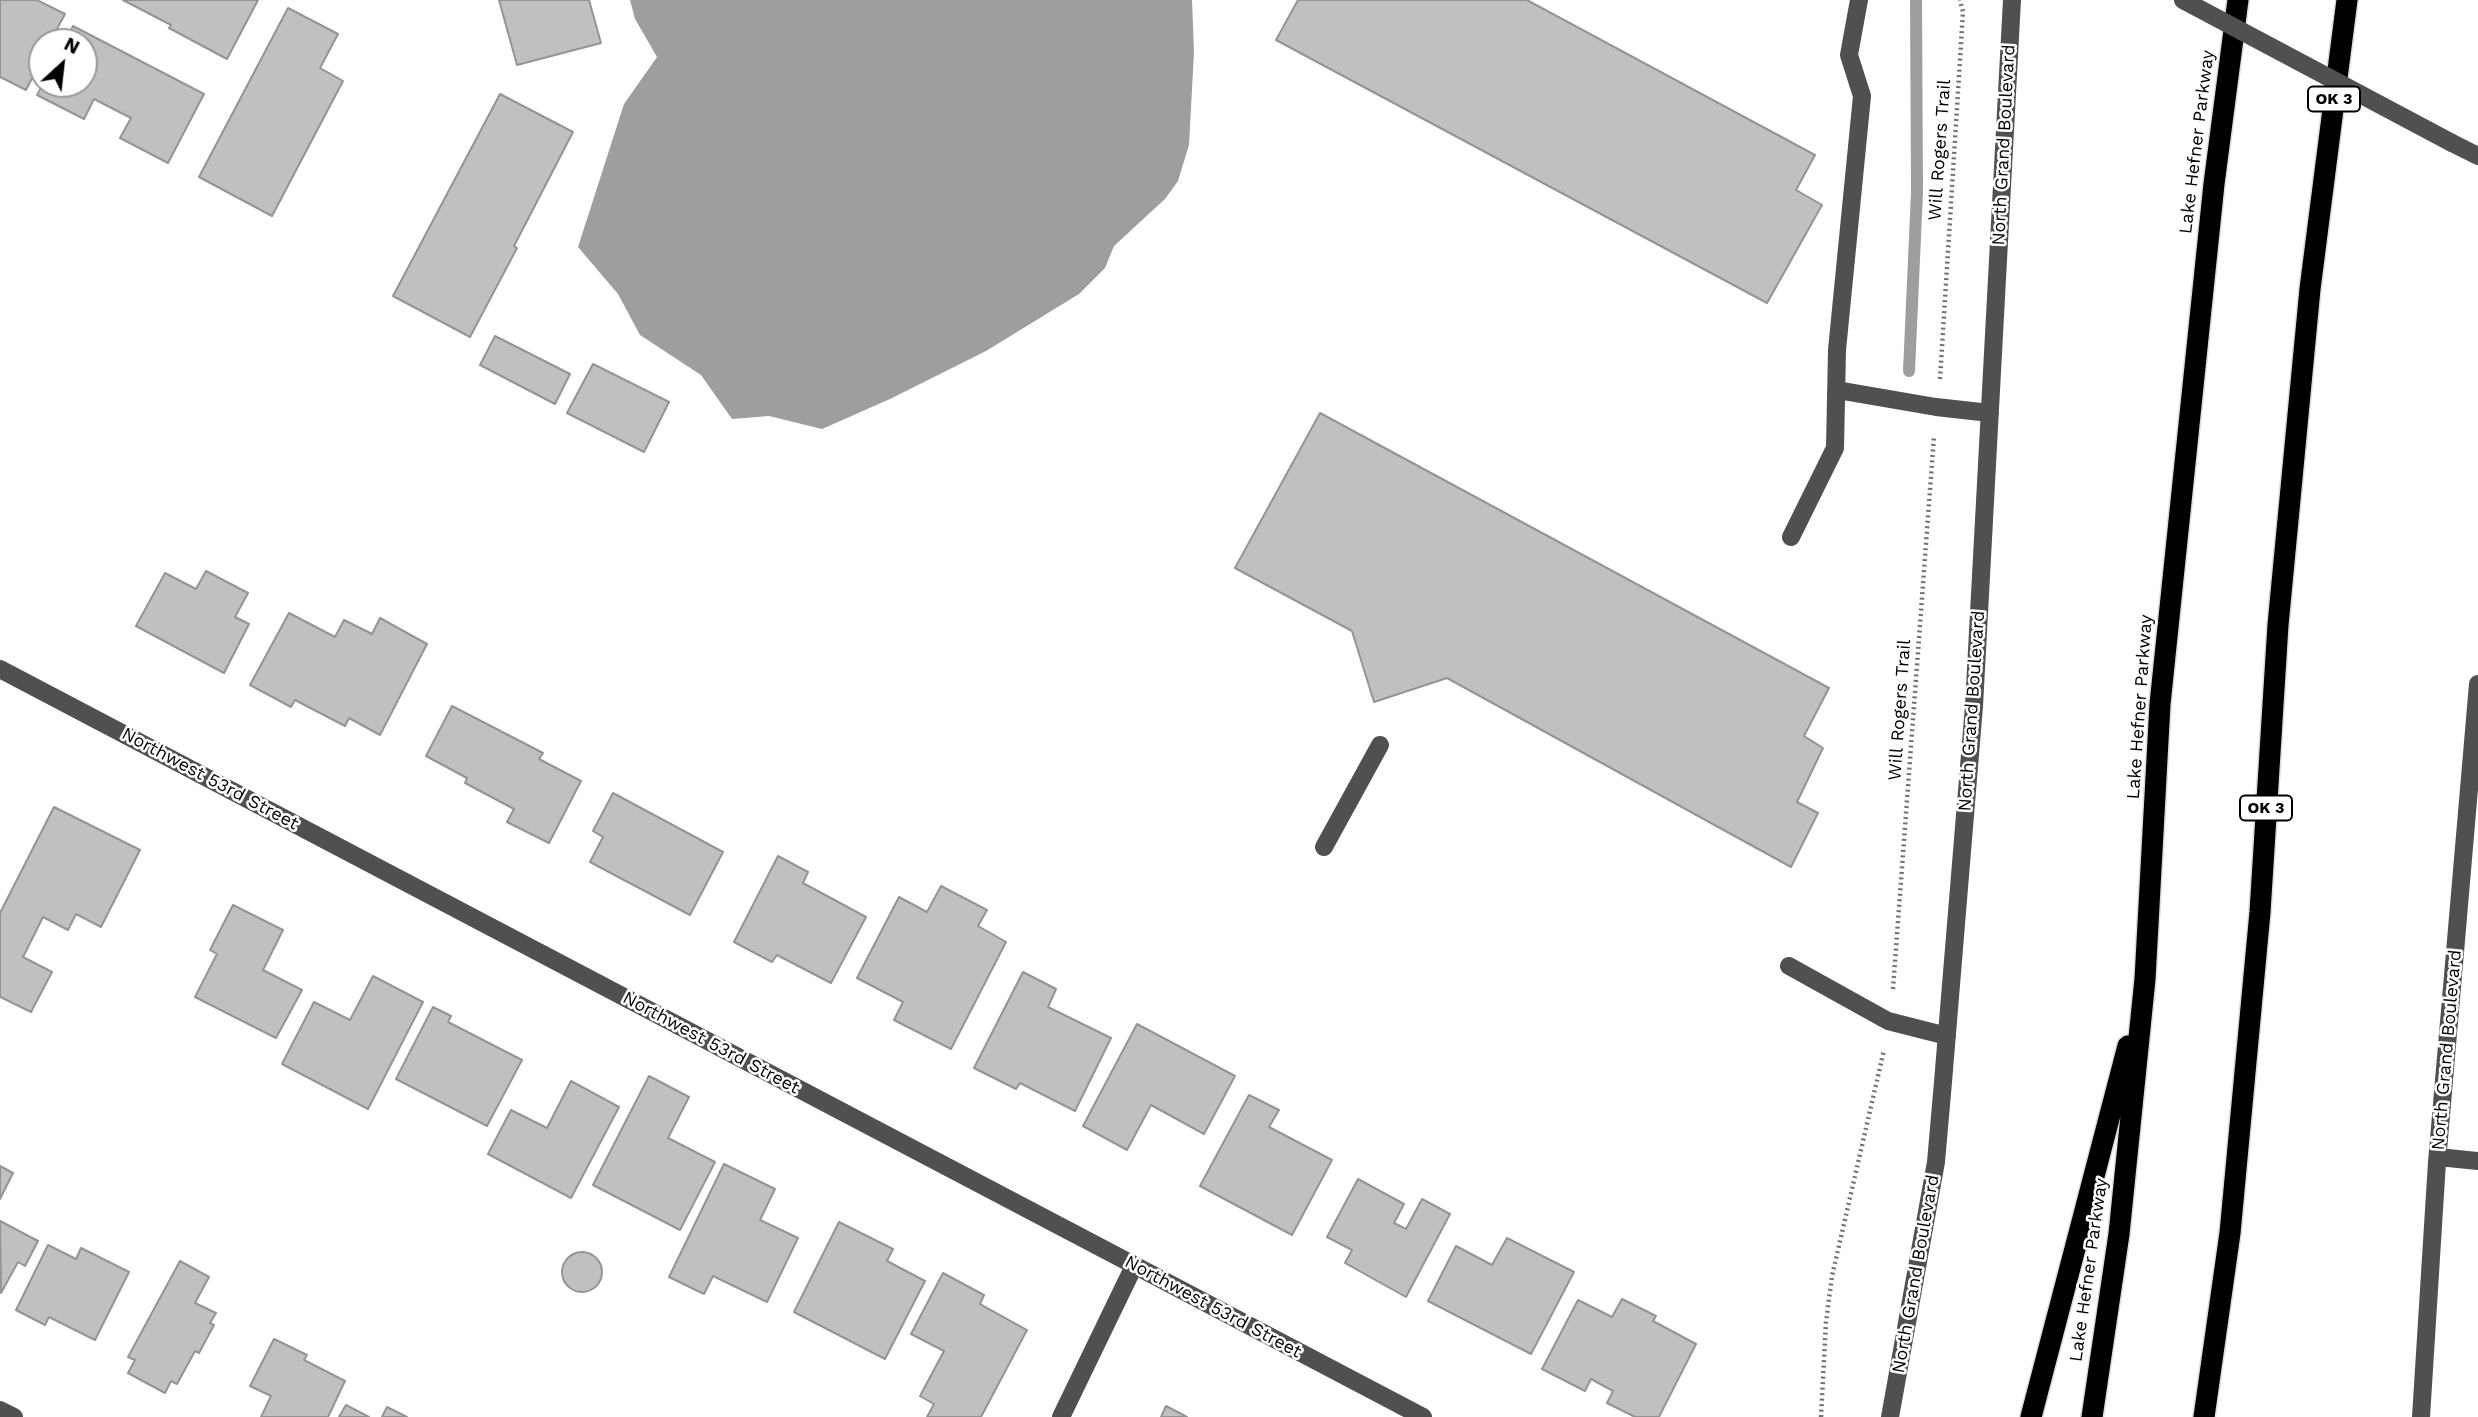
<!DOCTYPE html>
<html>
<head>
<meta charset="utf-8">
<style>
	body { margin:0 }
	#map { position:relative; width:2478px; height:1417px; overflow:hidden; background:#fff; font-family:"Work Sans",sans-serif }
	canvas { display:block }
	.north { position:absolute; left:28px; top:28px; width:70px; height:70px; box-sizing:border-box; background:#fff; border:2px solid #999; border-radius:50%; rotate:27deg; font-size:19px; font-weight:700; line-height:28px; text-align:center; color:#000 }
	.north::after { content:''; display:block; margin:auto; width:24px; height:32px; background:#000; clip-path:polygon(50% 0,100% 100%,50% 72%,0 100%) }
</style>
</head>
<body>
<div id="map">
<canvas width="2478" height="1417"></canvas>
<div class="north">N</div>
</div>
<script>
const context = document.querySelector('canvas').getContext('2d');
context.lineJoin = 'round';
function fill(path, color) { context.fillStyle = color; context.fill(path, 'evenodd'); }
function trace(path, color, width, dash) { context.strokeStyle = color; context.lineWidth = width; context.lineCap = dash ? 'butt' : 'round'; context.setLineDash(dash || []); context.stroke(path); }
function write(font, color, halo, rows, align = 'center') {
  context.font = font + ' "Work Sans",sans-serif'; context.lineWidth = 5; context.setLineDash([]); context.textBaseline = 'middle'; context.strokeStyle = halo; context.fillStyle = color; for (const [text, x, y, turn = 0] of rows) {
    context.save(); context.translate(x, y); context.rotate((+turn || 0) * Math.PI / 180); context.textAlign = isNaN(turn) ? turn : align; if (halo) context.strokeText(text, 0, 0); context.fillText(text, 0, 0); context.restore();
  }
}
const water = new Path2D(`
	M630 0H1192L1194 52 1189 145 1178 181 1165 199 1114 246 1105 268 1079 294 986 351 890 399 822 429 769 416 732 419 701 375 640 335 618 294 578 247 624 104 657 57 635 19Z`);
const stream = new Path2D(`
	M1909 371 1917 192 1916 0`);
const building = new Path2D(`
	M0 0H37L65 14 50 42H42V59L26 90 0 77Z
	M123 0H258L227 59 169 28 171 25Z
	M499 0H589L601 43 517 65Z
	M1298 0H1527L1815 155 1796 190 1822 205 1767 303 1276 40Z
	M288 8 338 34 320 68 343 81 272 216 199 177Z
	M73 26 204 94 168 163 120 138 131 118 94 99 84 119 37 95 43 84H84V42H65Z
	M500 94 573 132 514 246 517 248 470 337 393 296Z
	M495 336 570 374 555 404 480 365Z
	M593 364 669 402 644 452 567 413Z
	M1320 413 1829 688 1804 736 1823 748 1797 802 1818 813 1791 867 1447 678 1374 702 1352 631 1235 568Z
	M206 571 248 593 235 617 249 624 224 673 136 626 165 573 196 589Z
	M289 613 335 637 344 620 372 634 380 618 427 644 380 735 349 718 345 726 295 700 291 707 250 685Z
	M452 706 543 753 539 759 581 781 549 843 507 822 514 809 465 783 467 778 426 756Z
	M613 793 723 852 690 915 590 862 603 837 593 831Z
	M54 807 140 850 101 927 76 914 68 930 43 917 23 957 52 972 31 1012 0 997V913Z
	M778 856 808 872 803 883 866 917 831 983 777 955 772 962 734 942Z
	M941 886 987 910 978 926 1006 942 951 1049 894 1020 903 1002 857 978 899 897 927 912Z
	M233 905 283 930 263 970 302 990 276 1038 195 997 217 954 210 950Z
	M1023 972 1056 989 1048 1007 1111 1038 1075 1111 1020 1083 1016 1089 974 1068Z
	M373 976 423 1002 368 1109 282 1064 314 1002 350 1020Z
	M433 1007 451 1016 448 1022 522 1060 487 1126 396 1079Z
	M1137 1024 1235 1076 1204 1134 1151 1105 1127 1150 1083 1126Z
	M649 1076 689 1097 668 1138 715 1162 680 1230 593 1185Z
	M571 1081 619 1107 571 1198 488 1154 511 1110 547 1128Z
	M1249 1095 1279 1110 1269 1127 1332 1160 1292 1235 1200 1186Z
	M724 1164 775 1189 760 1220 798 1238 767 1302 713 1276 704 1294 669 1277Z
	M0 1166 13 1173 0 1199Z
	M1358 1179 1404 1204 1394 1223 1406 1229 1422 1199 1450 1214 1406 1297 1345 1263 1352 1250 1327 1237Z
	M0 1221 38 1241 25 1266 18 1262 1 1293Z
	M839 1222 893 1249 887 1261 925 1281 885 1359 794 1312Z
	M1507 1238 1574 1272 1531 1354 1428 1301 1456 1246 1492 1265Z
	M48 1245 76 1259 81 1248 129 1272 95 1340 49 1317 45 1325 16 1310Z
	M562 1272a20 20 0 1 1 40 0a20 20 0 1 1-40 0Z
	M180 1261 209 1277 195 1303 216 1313 210 1323 214 1325 199 1353 195 1351 177 1384 171 1381 165 1393 128 1373 135 1360 128 1357Z
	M943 1273 984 1295 980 1304 1027 1330 981 1417H927L934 1404 920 1396 944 1351 911 1334Z
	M1622 1299 1656 1316 1653 1321 1696 1344 1659 1417H1635L1607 1403 1613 1391 1591 1379 1585 1391 1542 1369 1578 1300 1612 1317Z
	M274 1339 307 1355 304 1360 345 1381 328 1417H261L271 1396 250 1386Z
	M346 1405 369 1417H339Z
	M1166 1406 1187 1417H1161Z
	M387 1407 407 1417H382Z`);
const path = new Path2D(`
	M1940 379 1963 12 1960 0
	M1893 989 1934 436
	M1821 1417 1826 1322 1832 1276 1884 1050`);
const minor = new Path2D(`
	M2452 143 2478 156
	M1837 390 1936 407 1990 413
	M1791 537 1835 448 1837 350 1862 96 1849 55 1859 0
	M0 669 1423 1417
	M1324 847 1380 745
	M1789 966 1888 1021 1947 1036
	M2438 1157 2478 1161
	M0 1410 14 1417
	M1061 1417 1134 1266
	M1890 1417 1936 1162 1943 1082 1974 706 2012 0
	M2421 1417 2437 1162 2478 684`);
const highway = new Path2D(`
	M2031 1417 2128 1046
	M2092 1417 2119 1234 2145 979 2160 704 2214 184 2238 0
	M2204 1417 2230 1233 2260 912 2278 625 2310 289 2347 0`);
const minorBridge = new Path2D(`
	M2183 0 2452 143`);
const shields = [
	[2334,99,52],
	[2266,808,52]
];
const shieldNames = [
	["OK 3",2334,99],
	["OK 3",2266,808]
];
const streetNames = [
	["Lake Hefner Parkway",2197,142,-83],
	["North Grand Boulevard",2004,145,-87],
	["Will Rogers Trail",1940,150,-86],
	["Lake Hefner Parkway",2140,707,-86],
	["Will Rogers Trail",1900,710,-86],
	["North Grand Boulevard",1972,711,-86],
	["Northwest 53rd Street",210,779,28],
	["Northwest 53rd Street",711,1043,28],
	["North Grand Boulevard",2447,1050,-85],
	["Lake Hefner Parkway",2089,1270,-82],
	["North Grand Boulevard",1916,1274,-80],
	["Northwest 53rd Street",1213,1307,28]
];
fill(water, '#9e9e9e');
trace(stream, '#9e9e9e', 12);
fill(building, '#c0c0c0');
trace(building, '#949494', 2);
trace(highway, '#dbdbdb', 24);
trace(path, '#727272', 4.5, [2, 3.5]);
trace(minor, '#505050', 18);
trace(highway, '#000', 21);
trace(minorBridge, '#505050', 18);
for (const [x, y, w] of shields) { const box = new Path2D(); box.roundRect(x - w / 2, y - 12.5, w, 25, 5); context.fillStyle = '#fff'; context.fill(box); trace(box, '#000', 2); }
write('bold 16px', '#000', null, shieldNames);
write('18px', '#000', '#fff', streetNames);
</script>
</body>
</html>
